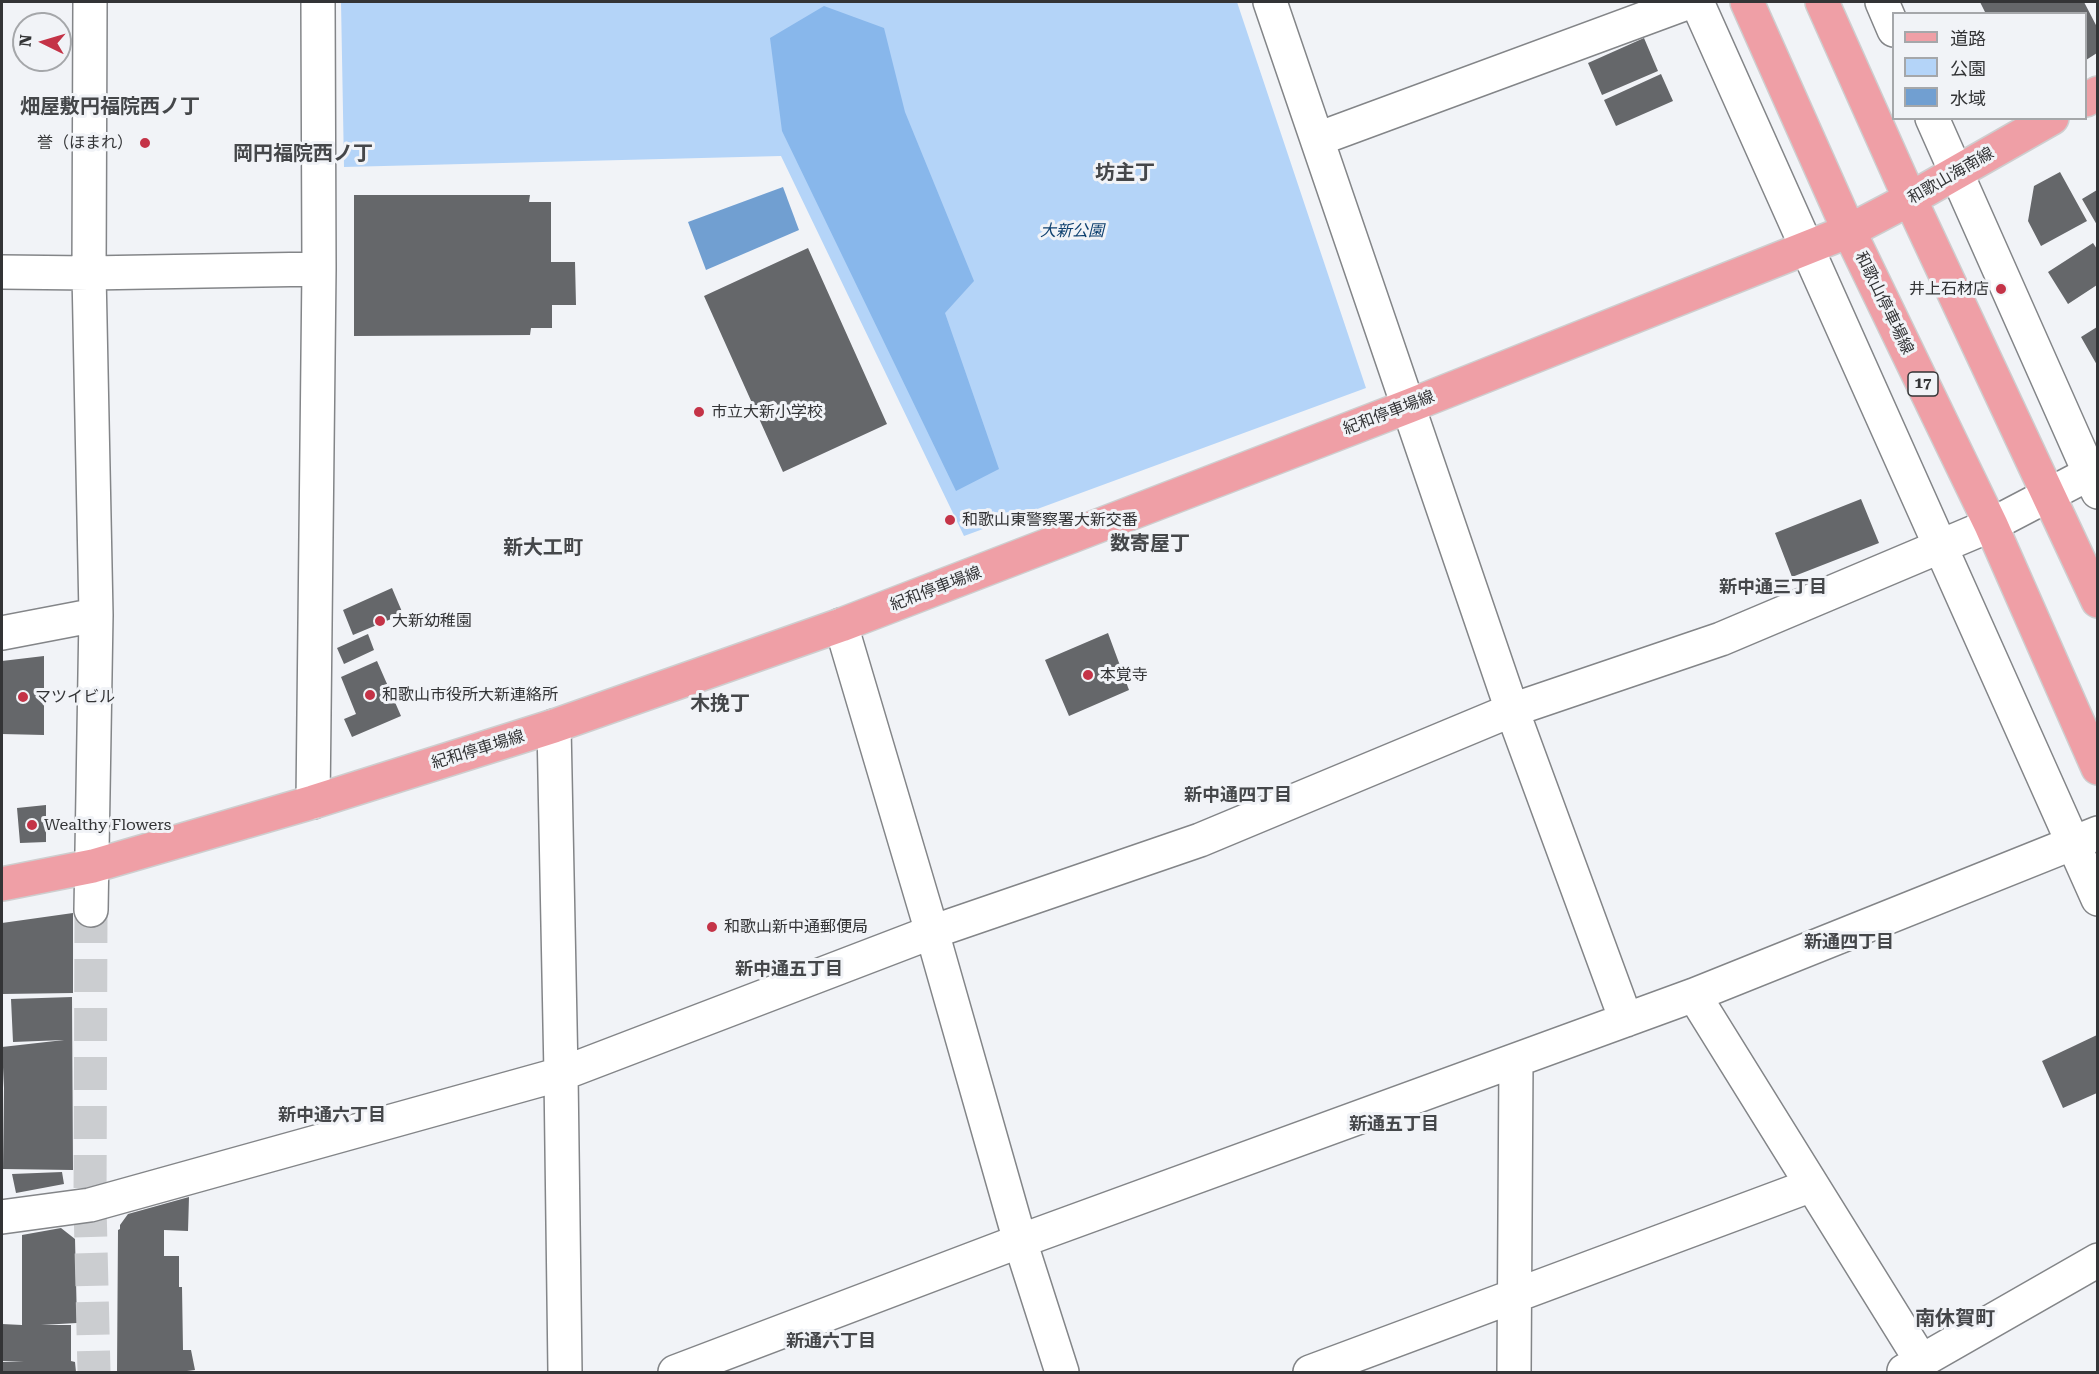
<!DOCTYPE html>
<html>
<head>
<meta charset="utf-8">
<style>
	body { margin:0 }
	#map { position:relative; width:2099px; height:1374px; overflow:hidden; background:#f1f3f7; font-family:"Roboto Serif","Noto Sans JP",serif }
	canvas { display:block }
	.frame { position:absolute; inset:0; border:3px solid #333436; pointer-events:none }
	.legend { position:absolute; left:1892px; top:12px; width:195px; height:108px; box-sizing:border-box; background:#f1f3f7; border:2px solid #a5a7aa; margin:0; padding:8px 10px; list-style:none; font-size:18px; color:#333436 }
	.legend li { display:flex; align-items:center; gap:12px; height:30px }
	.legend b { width:30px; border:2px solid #a5a7aa }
	.north { position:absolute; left:12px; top:12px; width:60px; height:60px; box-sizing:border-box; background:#f1f3f7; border:2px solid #a5a7aa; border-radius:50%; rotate:275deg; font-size:16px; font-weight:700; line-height:24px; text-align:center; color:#333436 }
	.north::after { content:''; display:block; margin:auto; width:21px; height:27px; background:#c43347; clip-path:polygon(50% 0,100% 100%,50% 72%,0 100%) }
</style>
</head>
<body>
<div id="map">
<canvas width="2099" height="1374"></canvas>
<div class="frame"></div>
<ul class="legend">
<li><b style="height:8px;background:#ef9fa6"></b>道路</li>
<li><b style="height:16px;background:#b4d4f8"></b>公園</li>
<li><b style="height:16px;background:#719fd1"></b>水域</li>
</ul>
<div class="north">N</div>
</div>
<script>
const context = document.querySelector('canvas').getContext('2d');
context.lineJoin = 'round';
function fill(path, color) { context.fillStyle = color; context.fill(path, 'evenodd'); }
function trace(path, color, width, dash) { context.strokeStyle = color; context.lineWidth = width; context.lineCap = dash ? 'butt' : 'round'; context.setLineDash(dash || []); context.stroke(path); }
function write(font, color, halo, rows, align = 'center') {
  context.font = font + ' "Roboto Serif","Noto Sans JP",serif'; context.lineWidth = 6; context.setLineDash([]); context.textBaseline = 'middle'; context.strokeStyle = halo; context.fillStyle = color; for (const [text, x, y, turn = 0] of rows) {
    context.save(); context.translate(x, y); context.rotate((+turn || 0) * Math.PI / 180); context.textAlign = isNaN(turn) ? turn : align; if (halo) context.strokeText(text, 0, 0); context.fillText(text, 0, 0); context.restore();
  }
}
const green = new Path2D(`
	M341 2H1237L1366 388 964 536 781 156 344 167Z`);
const forest = new Path2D(`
	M824 6 884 28 905 112 974 281 945 313 999 469 956 491 782 131 770 38Z`);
const water = new Path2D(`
	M783 187 799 230 706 270 688 222Z`);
const building = new Path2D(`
	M1980 2H2084L2097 27V53L2086 60V14H1986Z
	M1644 38 1658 71 1602 95 1588 63Z
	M1661 74 1673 101 1616 126 1604 100Z
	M2060 172 2087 221 2041 246 2028 221 2034 186Z
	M2097 190V225L2082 199Z
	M354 195H530L529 202H551V262H575L576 305H552V328H531L530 335 354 336Z
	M2093 243 2097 249V285L2068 304 2048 272Z
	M808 248 887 424 783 472 704 296Z
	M2097 327V365L2081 337Z
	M1861 499 1879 543 1792 577 1775 533Z
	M392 588 403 614 353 635 343 610Z
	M1108 633 1129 690 1069 716 1045 660Z
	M368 634 374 650 344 664 337 648Z
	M44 656V735L2 734V661Z
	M377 661 401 716 352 737 344 719 356 714 341 677Z
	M46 805V842L20 843 17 808Z
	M73 913V993L2 994V923Z
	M72 997 73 1170 3 1169 4 1088 2 1047 64 1040 13 1042 11 999Z
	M2097 1035V1093L2063 1108 2042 1061Z
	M62 1172 64 1184 16 1193 12 1174Z
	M189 1197 188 1231 164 1230V1256H179V1287H182L183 1350H191L195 1370 179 1372H117L118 1230 120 1229V1225L128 1214Z
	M61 1228 75 1239 77 1323 41 1325H71V1361L75 1362 76 1372H2V1362H24L2 1361V1324L22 1325V1235Z`);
const minorTunnel = new Path2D(`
	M91 910 90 1205 94 1372`);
const minor = new Path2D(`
	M90 2 89 273 96 615 91 910
	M1270 2 1512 710 1626 1020
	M1697 2 2098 899
	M1882 2 1894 30
	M1932 118 2098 492
	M1318 139 1689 2
	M2 272 89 273 319 269
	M841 625 932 932 1020 1241 1062 1372
	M2 633 96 615
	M554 726 561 1074 565 1372
	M313 802 319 269 318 2
	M1694 995 1922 1362
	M2 1217 90 1205 561 1074 932 932 1200 840 1512 710 1721 639 1991 525 2098 469
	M1904 1371 2098 1260
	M675 1372 1020 1241 1694 995 2098 833
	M1310 1372 1812 1185
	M1514 1372 1516 1062`);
const major = new Path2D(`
	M1747 2 1849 231 1991 525 2098 768
	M1822 2 1910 199 2098 601
	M2086 100 2098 93
	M2 884 93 866 313 802 554 726 841 625 1409 406 1849 231 1910 199 2052 118`);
const markers = [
	[145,143,6,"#c43347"],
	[2001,289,6,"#c43347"],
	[699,412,6,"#c43347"],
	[950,520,6,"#c43347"],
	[380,621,6,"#c43347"],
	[1088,675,6,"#c43347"],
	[370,695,6,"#c43347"],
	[23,697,6,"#c43347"],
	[32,825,6,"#c43347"],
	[712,927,6,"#c43347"]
];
const shields = [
	[1923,384,30]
];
const shieldNames = [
	["17",1923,384]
];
const poiNames = [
	["誉（ほまれ）",133,143,"right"],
	["井上石材店",1989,289,"right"],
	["市立大新小学校",711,412],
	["和歌山東警察署大新交番",962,520],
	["大新幼稚園",392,621],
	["本覚寺",1100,675],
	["和歌山市役所大新連絡所",382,695],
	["マツイビル",35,697],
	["Wealthy Flowers",44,825],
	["和歌山新中通郵便局",724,927]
];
const streetNames = [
	["和歌山海南線",1951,176,-30],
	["和歌山停車場線",1884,303,64],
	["紀和停車場線",1389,413,-21],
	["紀和停車場線",936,589,-21],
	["紀和停車場線",478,750,-17]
];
const parkNames = [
	["大新公園",1072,231]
];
const neighbourhoodNames = [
	["新中通三丁目",1773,588],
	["新中通四丁目",1238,796],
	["新通四丁目",1849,943],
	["新中通五丁目",789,970],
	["新中通六丁目",332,1116],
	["新通五丁目",1394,1125],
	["新通六丁目",831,1342]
];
const quarterNames = [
	["畑屋敷円福院西ノ丁",110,107],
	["岡円福院西ノ丁",303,154],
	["坊主丁",1125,173],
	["数寄屋丁",1150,544],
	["新大工町",543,548],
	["木挽丁",720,704],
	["南休賀町",1955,1319]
];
fill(green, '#b4d4f8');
fill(forest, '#88b7eb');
fill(water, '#719fd1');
fill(building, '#65676a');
trace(minorTunnel, '#cbcdd0', 33, [33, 16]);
trace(minor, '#838588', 36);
trace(major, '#cececf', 36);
trace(minor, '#fff', 33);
trace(major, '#ef9fa6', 33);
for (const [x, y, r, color] of markers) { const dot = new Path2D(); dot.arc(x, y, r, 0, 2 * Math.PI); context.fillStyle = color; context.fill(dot); trace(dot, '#f1f3f7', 2); }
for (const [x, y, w] of shields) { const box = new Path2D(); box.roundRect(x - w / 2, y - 12, w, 24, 4.5); context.fillStyle = '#f1f3f7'; context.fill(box); trace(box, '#333436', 1.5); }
write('bold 15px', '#333436', null, shieldNames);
write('16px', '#333436', '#f1f3f7', poiNames, 'left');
write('16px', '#333436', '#f1f3f7', streetNames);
write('italic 16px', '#0e406f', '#f1f3f7', parkNames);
write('bold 18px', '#45474a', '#f1f3f7', neighbourhoodNames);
write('bold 20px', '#45474a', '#f1f3f7', quarterNames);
</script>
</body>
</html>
